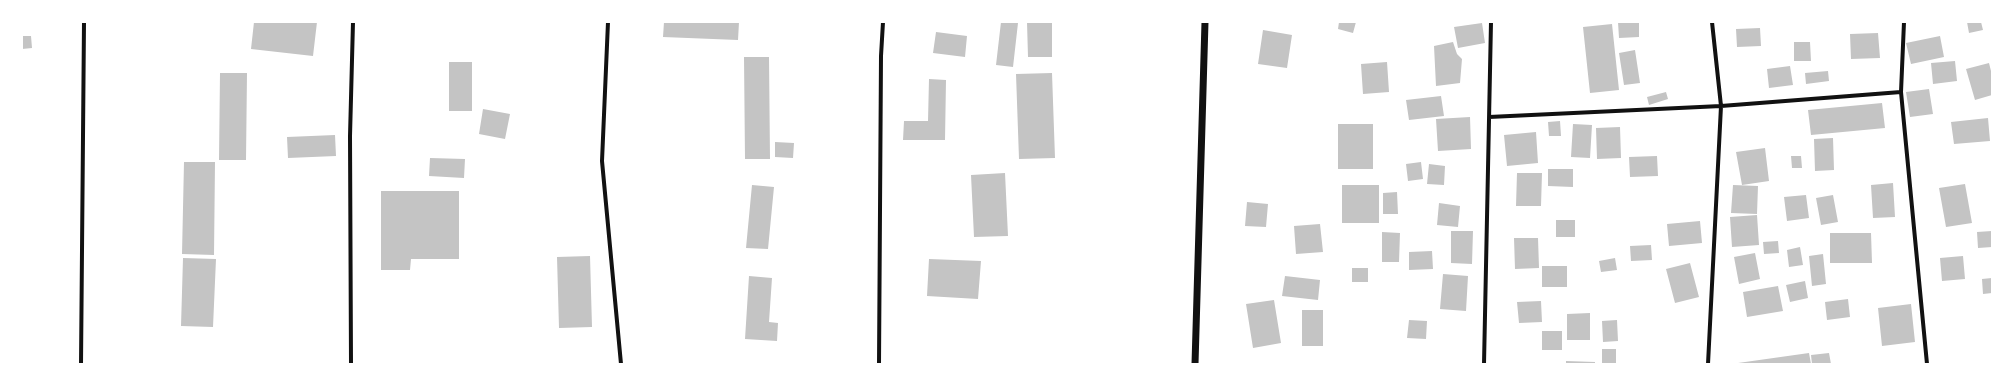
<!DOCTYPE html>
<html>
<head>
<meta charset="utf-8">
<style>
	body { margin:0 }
	#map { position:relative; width:2014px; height:386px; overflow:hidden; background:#fff; font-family:Ubuntu,sans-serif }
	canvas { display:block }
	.frame { position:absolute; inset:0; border:23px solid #fff; pointer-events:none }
</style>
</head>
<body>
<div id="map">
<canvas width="2014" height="386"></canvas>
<div class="frame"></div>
</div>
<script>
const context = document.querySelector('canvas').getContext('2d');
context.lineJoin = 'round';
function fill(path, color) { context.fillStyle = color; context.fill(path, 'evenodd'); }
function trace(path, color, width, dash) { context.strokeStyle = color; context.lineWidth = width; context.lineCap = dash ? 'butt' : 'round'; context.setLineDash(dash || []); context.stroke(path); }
const building = new Path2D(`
	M254 22H317L313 56 251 49Z
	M664 22H739L738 40 663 37Z
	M1001 22 1018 23 1013 67 996 65Z
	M1027 22H1052V57H1028Z
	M1339 22H1356L1353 33 1338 29Z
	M1618 22H1639V37L1619 38Z
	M1967 22H1981L1983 30 1969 33Z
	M1482 23 1485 43 1458 48 1454 27Z
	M1612 24 1619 90 1590 93 1583 27Z
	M1760 28 1761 46 1737 47 1736 29Z
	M1263 30 1292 35 1287 68 1258 64Z
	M936 32 967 36 965 57 933 53Z
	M1878 33 1880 58 1851 59 1850 34Z
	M22 36H31L32 48 22 49Z
	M1940 36 1944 57 1911 64 1906 43Z
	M1453 42 1457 54 1462 59 1460 83 1436 86 1434 46Z
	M1794 42H1810L1811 61H1794Z
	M1635 50 1640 83 1624 85 1619 53Z
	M744 57H769L770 159H745Z
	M1955 61 1957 81 1933 84 1931 63Z
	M449 62H472V111H449Z
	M1387 62 1389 92 1363 94 1361 64Z
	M1989 63 1992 75V95L1975 100 1966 69Z
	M1790 66 1793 85 1769 88 1767 69Z
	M1828 71 1829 81 1806 84 1805 73Z
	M220 73H247L246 160H219Z
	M1052 73 1055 158 1019 159 1016 74Z
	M929 79 946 80 945 140H903L904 121H928Z
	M1929 89 1933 114 1910 117 1906 92Z
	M1666 92 1668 99 1649 105 1647 97Z
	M1441 96 1444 116 1409 120 1406 100Z
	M1882 103 1885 128 1811 135 1808 110Z
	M483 109 510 114 505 139 479 134Z
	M1470 117 1471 149 1438 151 1436 119Z
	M1988 118 1990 141 1954 144 1951 122Z
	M1560 121 1561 136H1549L1548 122Z
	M1338 124H1373V169H1338Z
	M1573 124 1592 125 1590 158 1571 157Z
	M1620 127 1621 158 1597 159 1596 128Z
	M1536 132 1538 163 1507 166 1504 135Z
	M335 135 336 156 288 158 287 137Z
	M1833 138 1834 170 1815 171 1814 139Z
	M775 142 794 143 793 158 775 157Z
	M1765 148 1769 181 1742 185 1736 152Z
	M1657 156 1658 176 1630 177 1629 157Z
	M1791 156H1801L1802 168H1792Z
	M430 158 465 159 464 178 429 176Z
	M184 162H215L214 255 182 254Z
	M1421 162 1423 179 1408 181 1406 164Z
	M1429 164 1445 166 1444 185 1427 184Z
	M1548 169H1573V187L1548 186Z
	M1005 173 1008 236 974 237 971 175Z
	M1517 173H1542L1541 206H1516Z
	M1893 183 1895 217 1873 218 1871 185Z
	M1965 184 1972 223 1946 227 1939 188Z
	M752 185 774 187 768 249 746 248Z
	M1342 185H1379V223H1342Z
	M1733 185 1758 186 1757 214 1731 213Z
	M381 191H459V259H411L410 270H381Z
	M1397 192 1398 214H1383V193Z
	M1806 195 1809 218 1787 221 1784 197Z
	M1833 195 1838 222 1821 225 1816 198Z
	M1247 202 1268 204 1266 227 1245 226Z
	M1439 203 1460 206 1458 227 1437 225Z
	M1757 215 1759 245 1732 247 1730 217Z
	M1556 220H1575V237H1556Z
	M1700 221 1702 243 1669 246 1667 224Z
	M1320 224 1323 252 1296 254 1294 226Z
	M1451 231H1473L1472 264 1451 263Z
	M1992 231V247L1978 248 1977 232Z
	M1382 232 1400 233 1399 262H1382Z
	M1830 233H1871L1872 263H1830Z
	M1514 238H1538L1539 268 1515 269Z
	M1778 241 1779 253 1764 254 1763 242Z
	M1651 245 1652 260 1631 261 1630 246Z
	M1800 247 1803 265 1789 267 1787 250Z
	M1432 251 1433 269 1409 270V252Z
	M1755 253 1760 279 1739 284 1734 257Z
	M1823 254 1826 284 1812 286 1809 256Z
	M590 256 592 327 559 328 557 257Z
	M1963 256 1965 279 1942 281 1940 258Z
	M183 258 216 259 213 327 181 326Z
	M1615 258 1617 270 1601 272 1599 261Z
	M929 259 981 261 978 299 927 296Z
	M1690 263 1699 297 1675 303 1666 269Z
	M1542 266H1567V287H1542Z
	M1352 268H1368V282H1352Z
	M1443 274 1468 276 1466 311 1440 309Z
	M749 276 772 278 769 322 778 323 777 341 745 339Z
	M1285 276 1320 280 1318 300 1282 296Z
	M1992 278V293L1983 294 1982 279Z
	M1805 281 1808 298 1790 302 1786 285Z
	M1778 286 1783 311 1747 317 1743 292Z
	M1848 299 1850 317 1827 320 1825 302Z
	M1274 300 1281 343 1253 348 1246 304Z
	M1541 301 1542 322 1519 323 1517 302Z
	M1911 304 1915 342 1882 346 1878 308Z
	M1302 310H1323V346H1302Z
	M1590 313V340H1567V314Z
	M1409 320 1427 321 1426 339 1407 338Z
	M1617 320 1618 341 1603 342 1602 321Z
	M1542 331H1562V350H1542Z
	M1602 349H1616V364H1602Z
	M1809 353 1811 364H1738V363Z
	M1829 353 1831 364H1812L1811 355Z
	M1566 361 1595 362V364H1566Z`);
const minor = new Path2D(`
	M608 22 602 161 621 364
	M1904 22 1901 92 1927 364
	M1489 117 1721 106 1901 92
	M81 364 84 22
	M351 364 350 136 353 22
	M879 364 881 56 883 22
	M1484 364 1491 22
	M1708 364 1721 106 1712 22`);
const tertiary = new Path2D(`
	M1195 364 1205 22`);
fill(building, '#c4c4c4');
trace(minor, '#111', 4);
trace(tertiary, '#111', 7);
</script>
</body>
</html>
